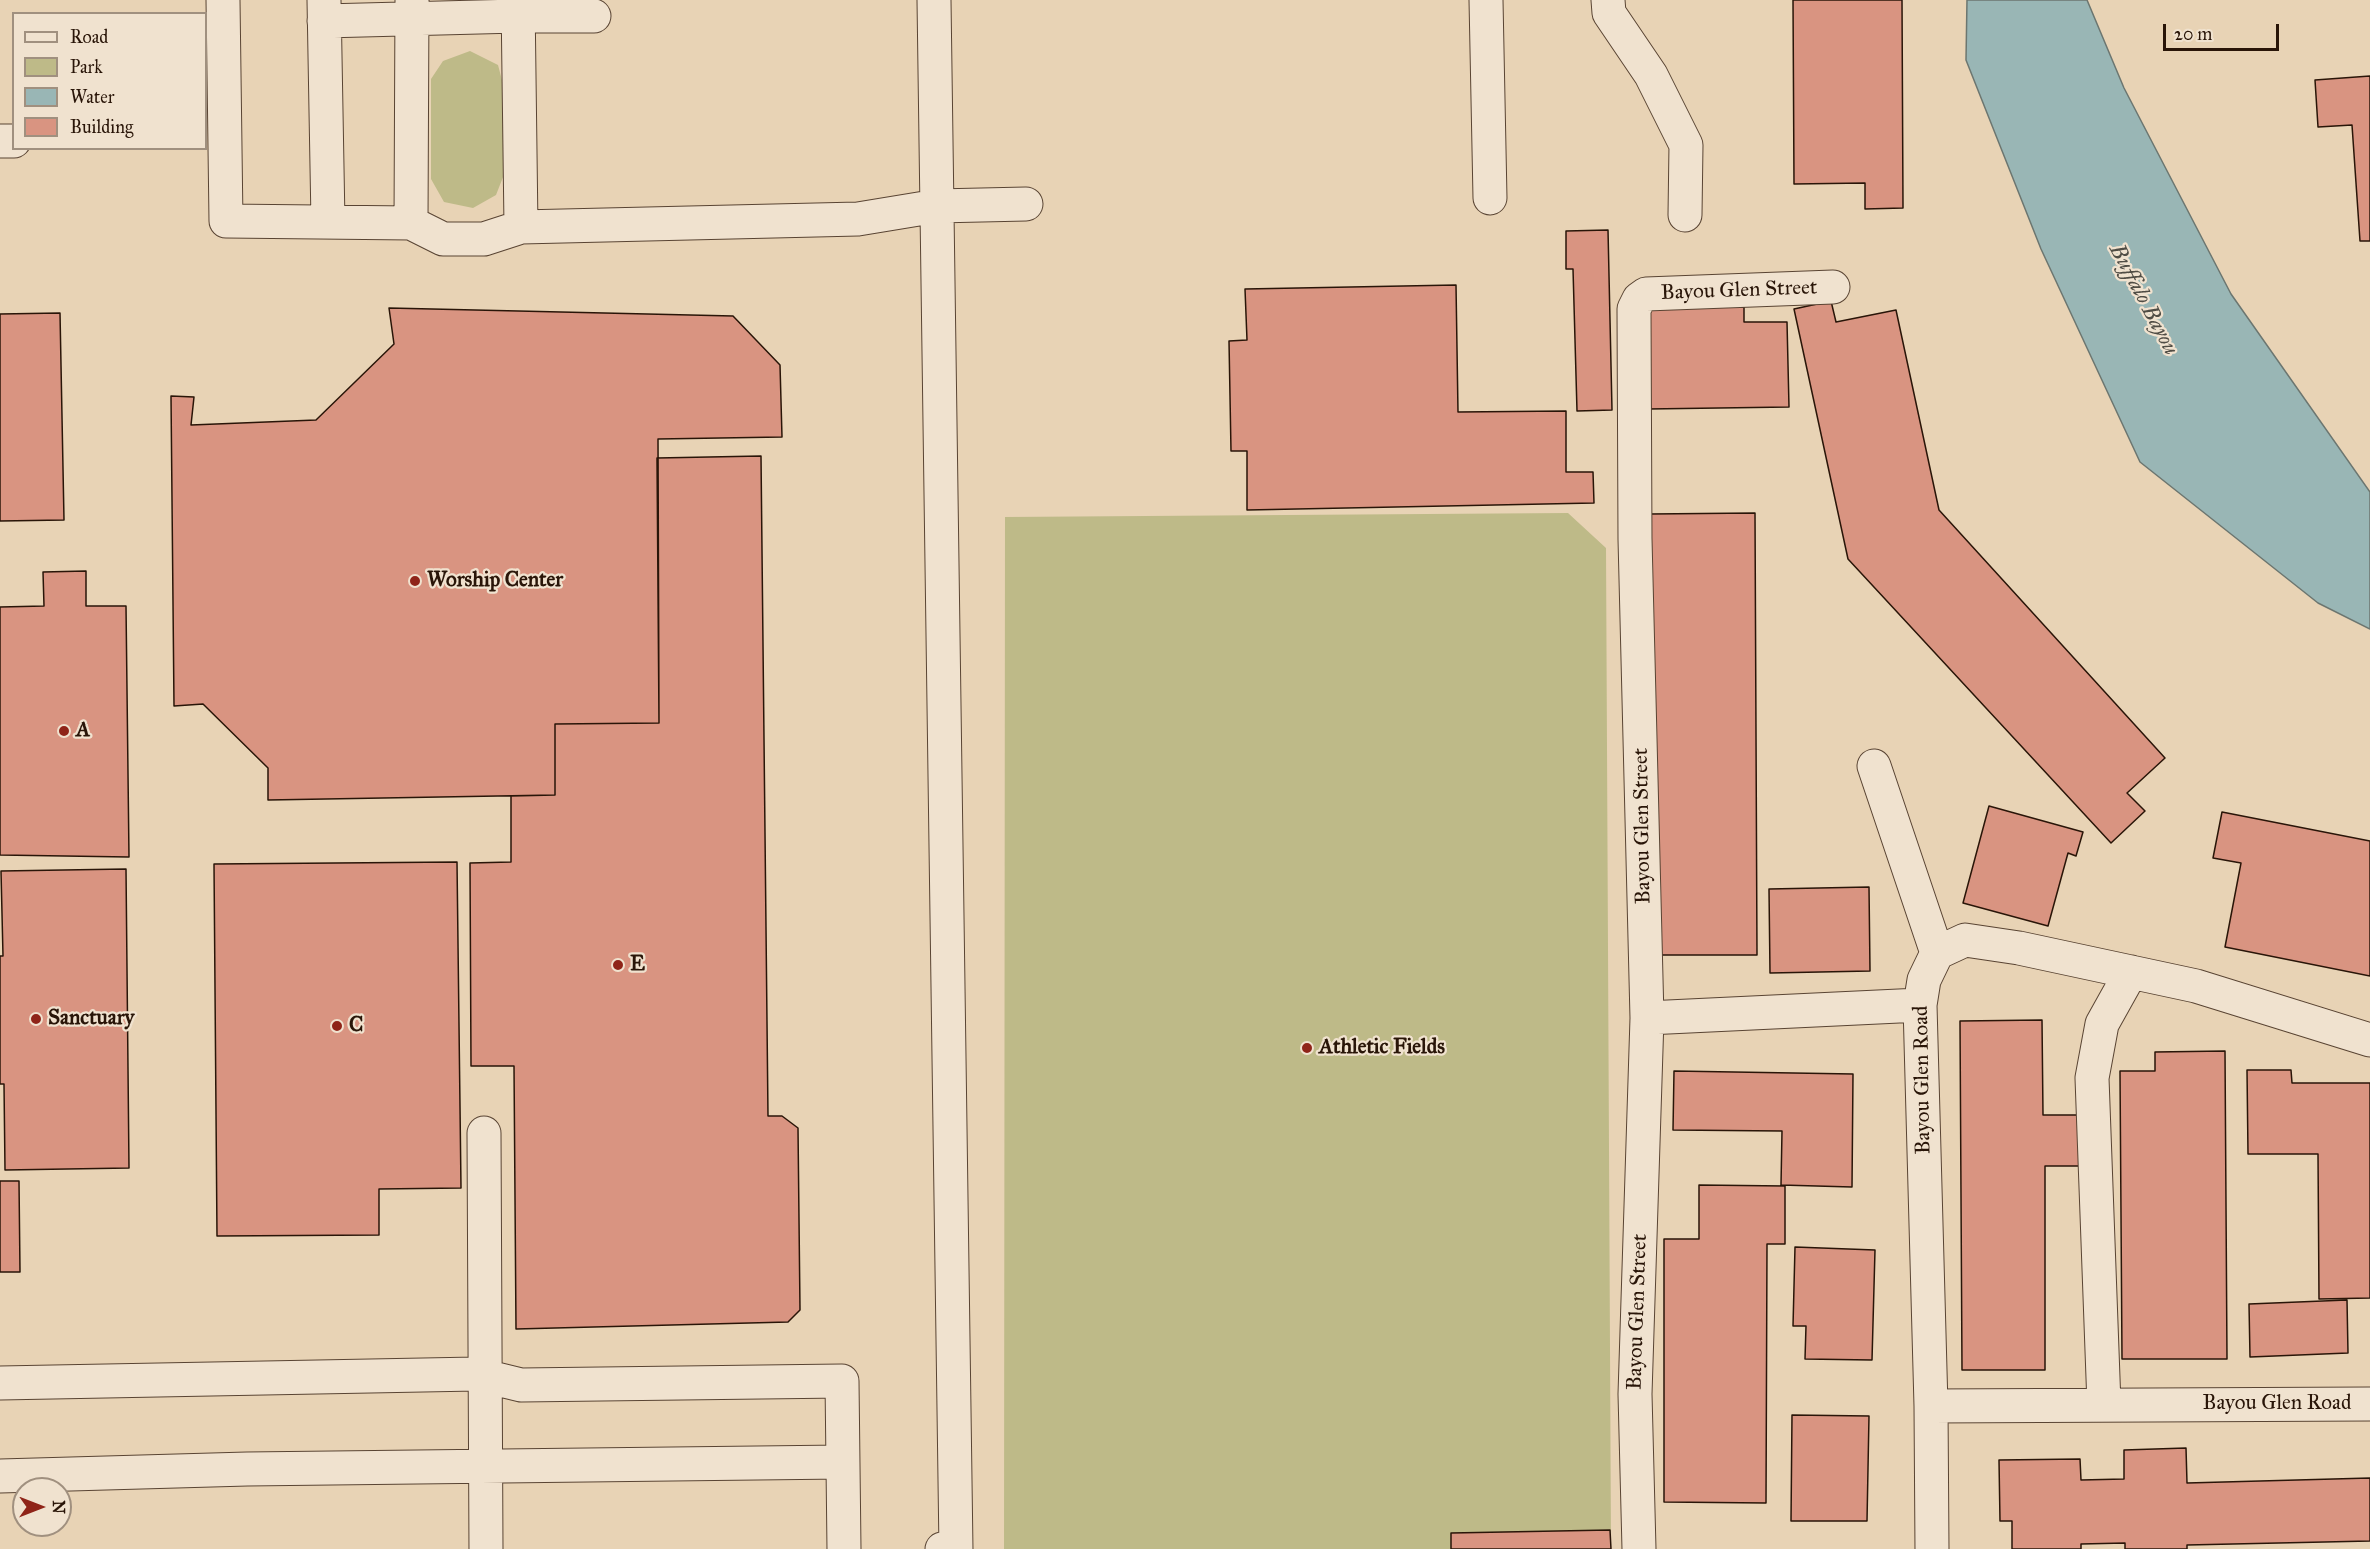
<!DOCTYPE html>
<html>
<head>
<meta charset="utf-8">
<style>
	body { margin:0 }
	#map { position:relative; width:2370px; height:1549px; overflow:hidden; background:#e8d3b5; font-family:"IM FELL Great Primer",serif }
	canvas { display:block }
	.legend { position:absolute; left:12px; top:12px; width:195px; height:138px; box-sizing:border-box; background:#f0e2cf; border:2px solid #a0907f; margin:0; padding:8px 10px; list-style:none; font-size:18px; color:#291508 }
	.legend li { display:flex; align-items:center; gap:12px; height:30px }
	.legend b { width:30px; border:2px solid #a0907f }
	.north { position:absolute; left:12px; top:1477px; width:60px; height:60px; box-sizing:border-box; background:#f0e2cf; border:2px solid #a0907f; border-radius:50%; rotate:90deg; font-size:16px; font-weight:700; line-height:24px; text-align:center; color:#291508 }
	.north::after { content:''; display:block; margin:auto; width:21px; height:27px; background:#8f2418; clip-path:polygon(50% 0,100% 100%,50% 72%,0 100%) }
	.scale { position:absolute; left:2163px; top:24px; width:116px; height:27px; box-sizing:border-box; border:3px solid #291508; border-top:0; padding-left:8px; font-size:18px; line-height:21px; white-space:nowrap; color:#291508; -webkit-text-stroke:4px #f0e2cf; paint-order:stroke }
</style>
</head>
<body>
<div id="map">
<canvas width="2370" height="1549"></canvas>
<ul class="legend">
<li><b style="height:8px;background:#f0e2cf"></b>Road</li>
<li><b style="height:16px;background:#beba88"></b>Park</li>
<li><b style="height:16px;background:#99b6b5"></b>Water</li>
<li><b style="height:16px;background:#d99481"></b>Building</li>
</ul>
<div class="north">N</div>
<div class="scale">20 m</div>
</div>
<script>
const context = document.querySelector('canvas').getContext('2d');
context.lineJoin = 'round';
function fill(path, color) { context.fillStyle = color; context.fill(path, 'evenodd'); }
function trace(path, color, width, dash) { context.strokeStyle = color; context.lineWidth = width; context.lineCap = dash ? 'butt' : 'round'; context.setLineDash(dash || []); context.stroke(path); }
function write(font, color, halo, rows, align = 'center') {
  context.font = font + ' "IM FELL Great Primer",serif'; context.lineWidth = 4.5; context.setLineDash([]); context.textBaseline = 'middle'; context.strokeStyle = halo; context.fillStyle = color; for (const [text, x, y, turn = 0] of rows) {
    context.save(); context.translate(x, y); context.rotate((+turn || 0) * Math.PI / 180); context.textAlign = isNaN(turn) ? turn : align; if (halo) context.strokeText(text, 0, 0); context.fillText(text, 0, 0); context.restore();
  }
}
const green = new Path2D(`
	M470 51 498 65 503 84 505 172 496 195 473 208 444 202 431 179V79L443 61Z
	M1568 513 1606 548 1611 1549H1004L1005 517Z`);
const water = new Path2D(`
	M1967 0H2087L2124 88 2231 294 2370 492V629L2318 603 2140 462 2041 249 1966 60Z`);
const building = new Path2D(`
	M1793 0H1902L1903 208 1865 209V183L1794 184Z
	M2370 76V241H2360L2352 125 2318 127 2315 80Z
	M1608 230 1612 410 1577 411 1573 269H1566V231Z
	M1456 285 1458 412 1566 411V472H1593L1594 503 1247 510V451H1231L1229 341 1247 340 1245 289Z
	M1831 301 1836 322 1896 310 1939 510 2165 758 2127 793 2145 811 2111 843 1848 559 1794 309Z
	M1744 307V322H1787L1789 407 1648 409 1647 308Z
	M389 308 733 316 780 365 782 437 658 439 659 723 555 724V795L268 800V768L203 704 174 706 171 396 194 397 191 425 316 420 394 344Z
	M60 313 64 520 0 521V314Z
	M761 456 768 1116H782L798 1128 800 1310 788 1322 516 1329 514 1066H471L470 863 511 862V796L555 795V724L659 723 657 458Z
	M1755 513 1757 955H1653L1650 514Z
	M86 571V606H126L129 857 0 855V607L44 606 43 572Z
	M1989 806 2083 832 2076 856 2068 853 2048 926 1963 903Z
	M2222 812 2370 841V976L2225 947 2241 863 2213 858Z
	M457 862 461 1188 379 1189V1235L217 1236 214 864Z
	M126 869 129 1168 5 1170 4 1084H0V956H3L1 871Z
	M1869 887 1870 971 1770 973 1769 889Z
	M2042 1020 2043 1115H2079V1166H2045V1370H1962L1960 1021Z
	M2225 1051 2227 1359H2122L2120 1071H2155V1052Z
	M2247 1070H2291L2292 1083H2370V1298L2319 1299 2318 1154H2248Z
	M1674 1071 1853 1074 1852 1187 1781 1185 1782 1131 1673 1130Z
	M0 1181H19L20 1272H0Z
	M1699 1185 1785 1186V1244H1767L1766 1503 1664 1502V1239H1699Z
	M1795 1247 1875 1250 1872 1360 1805 1359 1806 1326H1793Z
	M2347 1300 2348 1353 2250 1357 2249 1304Z
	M1792 1415 1869 1416 1867 1521H1791Z
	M2186 1448 2187 1483 2370 1478V1541L2187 1545V1549H2125V1543L2081 1544V1549H2012V1521H2000L1999 1460 2080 1459 2081 1480 2124 1479V1450Z
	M1610 1530 1611 1549H1451V1533Z`);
const minor = new Path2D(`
	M223 0 226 221 411 223 443 239H484L521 227 858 219 937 206 1026 204
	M324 0 328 222
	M518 0 521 227
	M934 0 956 1549H942
	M1486 0 1490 198
	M1608 0 1609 13 1651 75 1686 145 1685 215
	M324 21 518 16H594
	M0 141H14
	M411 223 412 0
	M1874 766 1937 953
	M1647 1018 1920 1005
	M484 1133 486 1549
	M0 1383 476 1374 521 1385 842 1381 844 1549
	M2104 1405 2092 1078 2102 1024 2131 972
	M1931 1406 2370 1404
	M0 1476 247 1469 842 1462
	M1639 1549 1635 1394 1647 1018 1635 539 1634 309 1639 299 1646 294 1833 287
	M1932 1549 1931 1406 1920 1005 1924 980 1937 953 1965 940 2019 948 2196 986 2370 1040`);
const markers = [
	[415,581,6,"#8f2418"],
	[64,731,6,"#8f2418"],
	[618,965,6,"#8f2418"],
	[36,1019,6,"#8f2418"],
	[337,1026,6,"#8f2418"],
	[1307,1048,6,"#8f2418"]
];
const streetNames = [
	["Bayou Glen Street",1739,291,-2],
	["Bayou Glen Street",1643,826,-91],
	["Bayou Glen Road",1923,1080,-91],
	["Bayou Glen Street",1638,1312,-88],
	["Bayou Glen Road",2277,1404]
];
const poiNames = [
	["Worship Center",427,581],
	["A",76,731],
	["E",630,965],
	["Sanctuary",48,1019],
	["C",349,1026],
	["Athletic Fields",1319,1048]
];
const waterNames = [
	["Buffalo Bayou",2143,300,62]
];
fill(green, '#beba88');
fill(water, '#99b6b5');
trace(water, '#6c7670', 1.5);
fill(building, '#d99481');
trace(building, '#291508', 1.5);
trace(minor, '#594433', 35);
trace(minor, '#f0e2cf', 33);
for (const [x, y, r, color] of markers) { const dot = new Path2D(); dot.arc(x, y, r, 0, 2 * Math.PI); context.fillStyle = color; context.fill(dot); trace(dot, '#f0e2cf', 2); }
write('21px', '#291508', '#f0e2cf', streetNames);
write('bold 21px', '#291508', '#f0e2cf', poiNames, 'left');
write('italic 22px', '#504d45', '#f0e2cf', waterNames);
</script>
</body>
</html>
